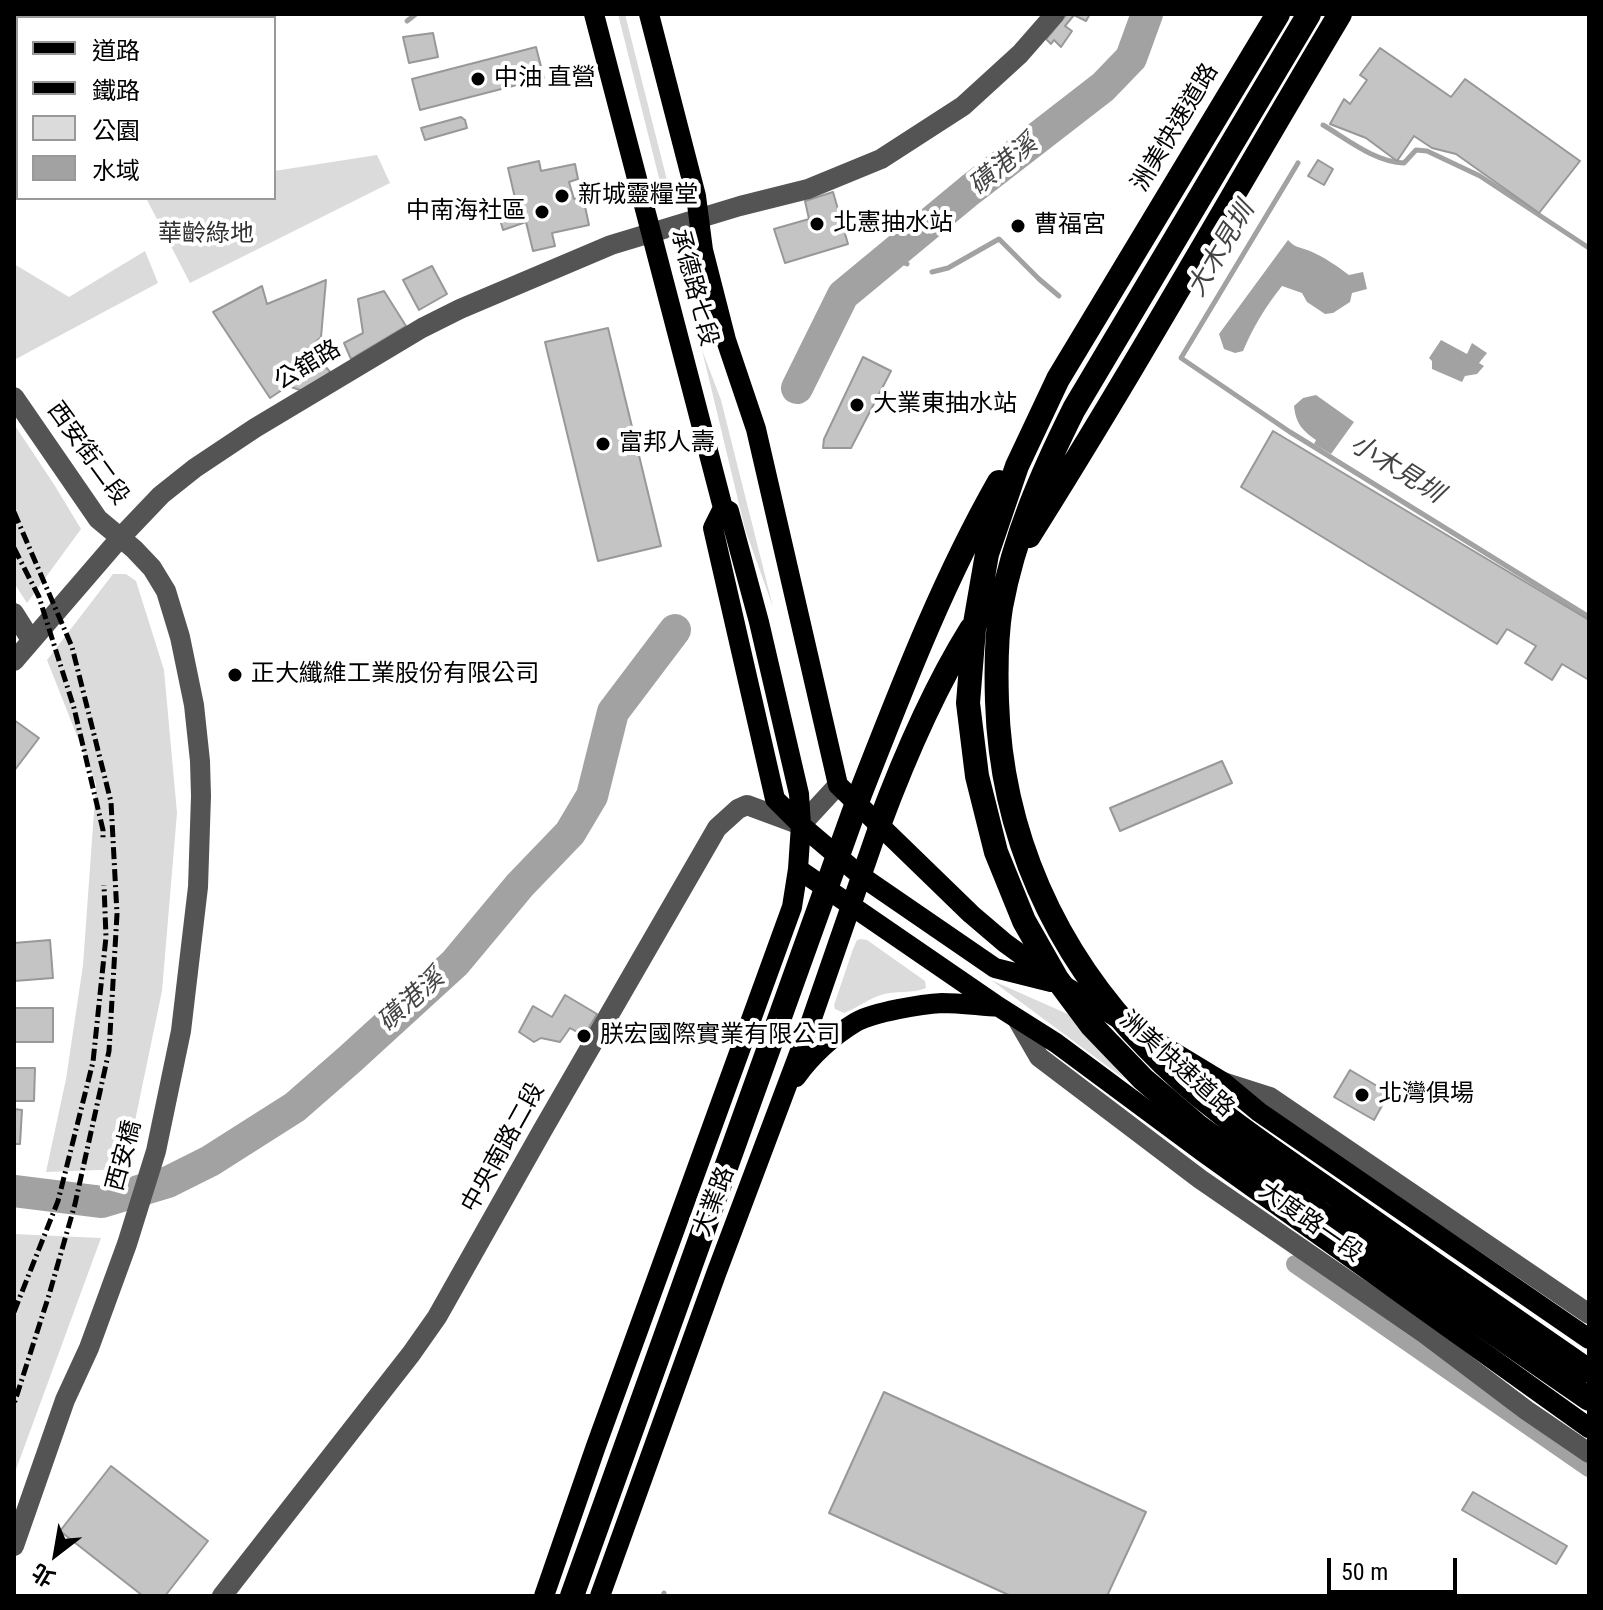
<!DOCTYPE html>
<html>
<head>
<meta charset="utf-8">
<style>
	body { margin:0 }
	#map { position:relative; width:1603px; height:1610px; overflow:hidden; background:#fff; font-family:"Roboto Condensed","Noto Sans TC",sans-serif }
	canvas { display:block }
	.frame { position:absolute; inset:0; border:16px solid #000; pointer-events:none }
	.legend { position:absolute; left:16px; top:16px; width:260px; height:184px; box-sizing:border-box; background:#fff; border:2px solid #999; margin:0; padding:10px 14px; list-style:none; font-size:24px; color:#000 }
	.legend li { display:flex; align-items:center; gap:16px; height:40px }
	.legend b { width:40px; border:2px solid #999 }
	.north { position:absolute; left:16px; top:1514px; width:80px; height:80px; -webkit-text-stroke:6px #fff; paint-order:stroke; rotate:211deg; font-size:22px; font-weight:700; line-height:32px; text-align:center; color:#000 }
	.north::after { content:''; display:block; margin:auto; width:28px; height:36px; background:#000; clip-path:polygon(50% 0,100% 100%,50% 72%,0 100%) }
	.scale { position:absolute; left:1327px; top:1558px; width:130px; height:36px; box-sizing:border-box; border:4px solid #000; border-top:0; padding-left:10px; font-size:24px; line-height:28px; white-space:nowrap; color:#000; -webkit-text-stroke:6px #fff; paint-order:stroke }
</style>
</head>
<body>
<div id="map">
<canvas width="1603" height="1610"></canvas>
<div class="frame"></div>
<ul class="legend">
<li><b style="height:10px;background:#000"></b>道路</li>
<li><b style="height:10px;background:#000"></b>鐵路</li>
<li><b style="height:22px;background:#dbdbdb"></b>公園</li>
<li><b style="height:22px;background:#a2a2a2"></b>水域</li>
</ul>
<div class="north">北</div>
<div class="scale">50 m</div>
</div>
<script>
const context = document.querySelector('canvas').getContext('2d');
context.lineJoin = 'round';
function fill(path, color) { context.fillStyle = color; context.fill(path, 'evenodd'); }
function trace(path, color, width, dash) { context.strokeStyle = color; context.lineWidth = width; context.lineCap = dash ? 'butt' : 'round'; context.setLineDash(dash || []); context.stroke(path); }
function write(font, color, halo, rows, align = 'center') {
  context.font = font + ' "Roboto Condensed","Noto Sans TC",sans-serif'; context.lineWidth = 8; context.setLineDash([]); context.textBaseline = 'middle'; context.strokeStyle = halo; context.fillStyle = color; for (const [text, x, y, turn = 0] of rows) {
    context.save(); context.translate(x, y); context.rotate((+turn || 0) * Math.PI / 180); context.textAlign = isNaN(turn) ? turn : align; if (halo) context.strokeText(text, 0, 0); context.fillText(text, 0, 0); context.restore();
  }
}
const green = new Path2D(`
	M618 14H625L671 196 664 198Z
	M377 155 390 183 190 283 146 198H274V171Z
	M145 251 158 283 14 360V264L69 297Z
	M702 350 721 400 773 607 745 529Z
	M14 424 55 486 81 529 27 603 14 583Z
	M113 574H126L136 581 164 670 177 813 162 991 125 1169 46 1172 66 1079 83 965 96 784 47 660Z
	M861 939 867 940 925 981 926 988C913 994 895 990 881 995 868 999 857 1008 844 1013L835 1009 834 1005 853 949 857 940Z
	M991 980 1072 1016 1126 1080Z
	M14 1234 101 1238 14 1475Z`);
const water = new Path2D(`
	M1288 240C1295 248 1300 247 1310 251 1324 257 1337 266 1349 275L1363 272 1367 289 1352 293 1350 302 1333 313 1325 314 1307 302 1302 293 1282 286C1266 306 1253 327 1243 351L1235 353 1224 349 1219 334Z
	M1441 340 1467 354 1472 343 1487 353 1479 363 1484 366 1477 374 1465 376 1462 382 1432 369V361L1429 358Z
	M1316 395 1354 422 1331 454 1314 444 1316 440C1302 430 1296 424 1294 406L1303 398Z`);
const stream = new Path2D(`
	M407 21 416 14
	M1323 125C1347 139 1375 162 1404 163L1416 150 1427 151 1480 176 1589 248
	M1298 163 1181 358 1290 432 1589 617
	M888 256 907 264
	M932 272 948 268 999 239 1039 279 1059 296
	M663 1596 664 1593`);
const canal = new Path2D(`
	M1295 1264 1589 1468`);
const river = new Path2D(`
	M797 388 843 295 970 190 1103 87 1131 58 1147 14
	M14 1191 102 1202 168 1182 210 1161 295 1107 350 1059 455 963 520 885 570 833 592 796 613 712 675 630`);
const building = new Path2D(`
	M1067 14H1090L1086 21 1074 15 1065 26 1072 31 1061 47 1054 40 1051 44 1046 39Z
	M433 33 438 57 409 63 403 37Z
	M536 47 544 78 420 110 412 79Z
	M1380 48 1451 97 1465 79 1580 161 1539 213 1456 154 1432 148 1414 136 1397 161 1366 138 1330 124 1344 99 1350 104 1367 80 1360 75Z
	M461 117 465 120 467 128 425 140 421 128Z
	M1318 160 1333 169 1324 185 1308 176Z
	M539 161 541 171 575 164 578 179 569 182 574 199 583 197 589 225 552 233 555 246 533 251 526 222 503 230 495 202 515 198 508 168Z
	M833 192 848 244 785 263 774 229 809 219 805 201Z
	M432 266 447 294 419 310 403 280Z
	M326 280 321 337 309 348 331 373 303 391 288 386 270 398 213 312 262 286 267 304Z
	M384 291 406 326 351 359 344 343 363 333 358 299Z
	M608 328 661 546 598 561 545 342Z
	M863 357 891 371 851 448H823L824 439Z
	M1273 431 1589 620V680L1562 664 1552 680 1525 663 1536 646 1507 629 1497 644 1241 487Z
	M14 720 39 738 14 771Z
	M1222 761 1232 783 1120 831 1110 808Z
	M50 940 53 978 14 981V943Z
	M565 995 597 1014 584 1036 570 1028 560 1042 541 1038 534 1042 519 1032 533 1006 552 1017Z
	M14 1008H53V1042H14Z
	M14 1068H35L34 1101H14Z
	M1350 1070 1389 1093 1374 1120 1334 1097Z
	M14 1109 22 1110 20 1144H14Z
	M884 1392 1146 1512 1107 1596H1011L829 1513Z
	M111 1466 208 1541 165 1596H143L60 1531Z
	M1473 1492 1567 1546 1556 1564 1462 1510Z`);
const minor = new Path2D(`
	M14 397 98 519 134 549 152 568 166 591 180 637 194 705 200 761 201 796 198 887 181 1031 156 1151 127 1244 89 1348 65 1400 14 1546
	M14 613 31 640
	M14 661 120 538 161 495 195 468 255 428 422 328 460 309 611 245 740 206 808 189 881 159 963 106 1020 54 1055 14
	M1017 1019 1039 1057 1200 1179 1424 1333 1526 1410 1589 1453
	M1223 1082 1270 1097 1589 1314
	M222 1596 411 1354 437 1317 542 1131 717 828 738 809 747 805 801 825 838 785`);
const major = new Path2D(`
	M594 14 723 508 713 528 775 799 801 825 861 876 995 968 1051 982
	M649 14 696 196 703 250 726 340 756 429 838 785 971 914 1005 943 1063 985 1223 1082 1259 1112 1589 1339
	M798 869 999 1007 1056 1043 1203 1152 1589 1428
	M796 1077C812 1055 833 1036 856 1022 875 1012 921 1004 942 1003 961 1003 980 1006 999 1007
	M544 1596 596 1446 792 907 798 869 801 825 799 794 759 622 729 511 723 508
	M600 1596 716 1274 809 1027 879 825`);
const highway = new Path2D(`
	M1278 14 1058 379 1017 466 987 554 974 629 968 703 977 776 996 852 1024 921 1057 979 1092 1026 1143 1079 1199 1127 1298 1198 1589 1399
	M1309 14 1074 409C1042 473 1014 537 1001 607 996 638 996 670 997 701 1001 833 1054 952 1147 1047 1201 1104 1269 1148 1333 1193 1418 1253 1503 1312 1589 1371
	M1029 536C1137 365 1236 188 1340 14
	M879 825C904 758 933 690 971 629
	M572 1596 859 797C901 690 942 582 999 482`);
const rail = new Path2D(`
	M14 512 72 647 111 802 117 914 109 1051 75 1204 49 1295 14 1404
	M14 548 39 597 74 708 103 830V841
	M14 1312 58 1201 93 1062 106 937 104 885`);
const markers = [
	[478,79,8,"#000"],
	[562,196,8,"#000"],
	[542,212,8,"#000"],
	[817,224,8,"#000"],
	[1018,226,8,"#000"],
	[857,405,8,"#000"],
	[603,444,8,"#000"],
	[235,675,8,"#000"],
	[584,1036,8,"#000"],
	[1362,1095,8,"#000"]
];
const poiNames = [
	["中油 直營",494,79],
	["新城靈糧堂",578,196],
	["中南海社區",526,212,"right"],
	["北憲抽水站",833,224],
	["曹福宮",1034,226],
	["大業東抽水站",873,405],
	["富邦人壽",619,444],
	["正大纖維工業股份有限公司",251,675],
	["朕宏國際實業有限公司",600,1036],
	["北灣俱場",1378,1095]
];
const streetNames = [
	["洲美快速道路",1176,128,-59],
	["承德路七段",693,288,75],
	["公舘路",308,366,-31],
	["西安街二段",87,454,54],
	["洲美快速道路",1176,1065,42],
	["中央南路二段",504,1148,-61],
	["西安橋",125,1156,-75],
	["大業路",715,1202,-69],
	["大度路一段",1310,1223,35]
];
const parkNames = [
	["華齡綠地",206,235]
];
const waterNames = [
	["磺港溪",1004,166,-39],
	["大木見圳",1222,250,-59],
	["小木見圳",1396,470,32],
	["磺港溪",412,1001,-42]
];
fill(green, '#dbdbdb');
fill(water, '#a2a2a2');
trace(stream, '#a2a2a2', 5);
trace(canal, '#a2a2a2', 18);
trace(river, '#a2a2a2', 32);
fill(building, '#c4c4c4');
trace(building, '#989898', 2);
trace(minor, '#545454', 20);
trace(major, '#000', 20);
trace(highway, '#000', 24);
trace(rail, '#000', 5, [12, 4, 2, 4]);
for (const [x, y, r, color] of markers) { const dot = new Path2D(); dot.arc(x, y, r, 0, 2 * Math.PI); context.fillStyle = color; context.fill(dot); trace(dot, '#fff', 3); }
write('24px', '#000', '#fff', poiNames, 'left');
write('24px', '#000', '#fff', streetNames);
write('24px', '#323232', '#fff', parkNames);
write('italic 26px', '#434343', '#fff', waterNames);
</script>
</body>
</html>
